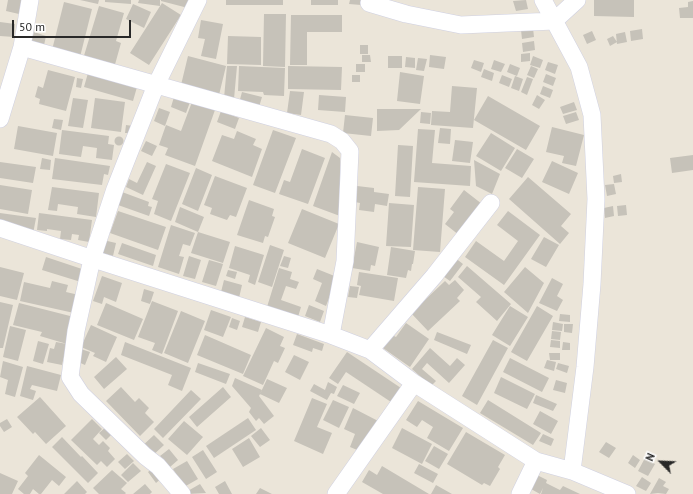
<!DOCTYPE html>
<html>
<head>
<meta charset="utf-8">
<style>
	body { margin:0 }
	#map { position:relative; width:693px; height:494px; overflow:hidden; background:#ebe5d9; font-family:"PT Sans",sans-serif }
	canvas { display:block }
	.north { position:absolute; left:641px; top:442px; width:40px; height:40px; -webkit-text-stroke:3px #fff; paint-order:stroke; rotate:294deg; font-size:11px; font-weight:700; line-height:16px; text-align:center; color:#282828 }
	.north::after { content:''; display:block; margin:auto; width:14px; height:18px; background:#282828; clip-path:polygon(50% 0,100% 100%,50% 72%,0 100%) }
	.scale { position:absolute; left:12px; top:20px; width:119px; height:18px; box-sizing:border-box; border:2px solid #282828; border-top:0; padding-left:5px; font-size:12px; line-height:14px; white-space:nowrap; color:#282828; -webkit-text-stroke:3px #fff; paint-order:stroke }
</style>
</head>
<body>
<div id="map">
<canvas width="693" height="494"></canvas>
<div class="north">N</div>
<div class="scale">50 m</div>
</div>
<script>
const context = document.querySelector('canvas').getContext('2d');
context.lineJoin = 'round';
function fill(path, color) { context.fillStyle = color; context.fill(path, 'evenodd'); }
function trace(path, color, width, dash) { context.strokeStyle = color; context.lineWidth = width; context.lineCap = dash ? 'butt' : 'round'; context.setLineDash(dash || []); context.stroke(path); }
const building = new Path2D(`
	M8 0H22L19 14 6 11Z
	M80 0H99L98 4Z
	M105 0H131V4L105 2Z
	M139 0H160V6L138 3Z
	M161 0H191L188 8 161 1Z
	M226 0H283V5H226Z
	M311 0H338V5H311Z
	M350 0H362L361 5 349 4Z
	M526 0 528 9 516 11 513 1Z
	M594 0H634V17L594 16Z
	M693 1V18H680L679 8 688 7V2Z
	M64 2 92 9 80 57 52 50Z
	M162 3 181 15 149 65 130 53Z
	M133 4 151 12 144 28 126 19Z
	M99 6 124 13 116 41 121 43 114 68 83 59Z
	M264 14H286L285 67 263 66Z
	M291 15H342V32H307V65H290Z
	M201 20 223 24 216 59 201 56 205 39 198 38Z
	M0 22 15 24 14 37 0 36Z
	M533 28 534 37 522 39 521 30Z
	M642 29 643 39 631 41 630 31Z
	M592 31 596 40 587 44 583 35Z
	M34 32 46 36 43 50 30 47Z
	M625 32 627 42 617 44 616 34Z
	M228 36 261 37V65L227 64Z
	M613 36 617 42 610 46 607 39Z
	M534 41 535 50 523 52 522 43Z
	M360 45H368V54H360Z
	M530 53V61L521 62V54Z
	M362 55H370L371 62H362Z
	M430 55 446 57 444 69 429 67Z
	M188 56 226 66 219 95 181 85Z
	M388 56H402V68H388Z
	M533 56 543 60 540 68 530 65Z
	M406 57 415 58V68L405 67Z
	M418 58 427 59 424 71 416 70Z
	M474 60 484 63 481 72 471 68Z
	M494 60 505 64 501 72 491 69Z
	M548 62 558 65 555 74 545 70Z
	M356 64H365V72H356Z
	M510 64 520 68 517 76 507 72Z
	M227 66H237L234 99 224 98Z
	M239 66 285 68 284 96 264 95 263 92 238 91Z
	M288 66 342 67 341 90 288 89Z
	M531 66 538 69 534 78 527 75Z
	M484 69 494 73 492 81 481 77Z
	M48 70 75 77 66 111 39 104 40 99 35 97 38 86 43 88Z
	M400 72 424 76 420 104 397 101Z
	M88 73 137 87 133 101 84 87Z
	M546 74 556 78 553 86 543 82Z
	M352 75H360V82H352Z
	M502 75 512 79 509 87 499 83Z
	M515 76 523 79 519 91 511 88Z
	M527 77 533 79 527 95 521 92Z
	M77 78 83 79 81 88 76 87Z
	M452 86 477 88 473 128 431 125 432 111 450 112Z
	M543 86 553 90 550 98 540 94Z
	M290 91 304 92 301 115 287 113Z
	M242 92 262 97 259 107 239 103Z
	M319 95 346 97 345 112 318 110Z
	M537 95 545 100 539 109 532 105Z
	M488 96 540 126 526 150 474 120Z
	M174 97 190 102 186 113 171 107Z
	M73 98 88 100 83 128 68 126Z
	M95 98 125 102 121 132 91 128Z
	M192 102 215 110 195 166 165 155 168 148 159 145 166 125 181 131Z
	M574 102 577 110 563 114 560 107Z
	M159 108 170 112 165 126 154 121Z
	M377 109H421L399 130 377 131Z
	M221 111 239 118 235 129 217 122Z
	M421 112 431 113 430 124 420 123Z
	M576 112 579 120 566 124 563 116Z
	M345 115 373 118 371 136 343 133Z
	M54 119 63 120 61 130 52 128Z
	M126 125 133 126 132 133H125Z
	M18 126 57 133 53 156 14 149Z
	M552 127 584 135 576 166 562 163 564 156 546 152Z
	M440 128 451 129 450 144 438 143Z
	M418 129 435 130 432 163 471 166 470 186 414 182Z
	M62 130 109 136 108 144 114 145 112 160 96 158 97 148 83 146 81 157 59 154Z
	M273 130 296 138 275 193 253 185Z
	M237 131 256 139 253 145 262 149 252 177 212 161 222 135 234 139Z
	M491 133 515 148 501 171 476 156Z
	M114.5 141a4.5 4.5 0 1 1 9 0a4.5 4.5 0 1 1-9 0Z
	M455 140 473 142 470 163 452 161Z
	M146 141 157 146 152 156 141 151Z
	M398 145 413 146 410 197 395 196Z
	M302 149 325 158 308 204 279 194 284 180 290 182Z
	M517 149 534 159 522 178 505 168Z
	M332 152 340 158V216L313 206Z
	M693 155V170L672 173 670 158Z
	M42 158 51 160 50 170 40 169Z
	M55 158 110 166 108 175 104 174 102 185 52 179Z
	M474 160 500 174 492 194 476 186Z
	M552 161 578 173 569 194 542 182Z
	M0 162 36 167 33 183 0 178Z
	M147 162 156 166 143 195 126 187 129 179 137 183Z
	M166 164 190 173 171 221 154 214 158 201 152 199Z
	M196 168 212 175 198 211 182 204Z
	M621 174 622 182 614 183 613 176Z
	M215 176 247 188 236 217 230 215 227 220 210 214 212 208 204 205Z
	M528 177 571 214 561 226 569 233 560 244 509 199Z
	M614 184 616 194 607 196 605 185Z
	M0 185 32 190 28 214 0 209Z
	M357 186 374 188V192L389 194 387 206 375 204 374 212 359 210 360 203 355 202Z
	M52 187 99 193 96 217 77 214 78 207 58 204 57 211 48 210Z
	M418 187 445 189 440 252 413 250Z
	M464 190 482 204 459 235 445 224 454 212 450 209Z
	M122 192 149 202 148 206 152 207 149 216 118 205Z
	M249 200 274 209 272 216 275 217 268 237 265 236 263 243 237 235Z
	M389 203 414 205 411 247 386 246Z
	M626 205 627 215 618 216 617 206Z
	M613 206 614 216 605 218 604 208Z
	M180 207 204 217 198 232 175 222Z
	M302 209 339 224 325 258 288 243Z
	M118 211 166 227 158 250 110 233Z
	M508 211 540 235 504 285 465 257 476 241 504 261 518 241 497 225Z
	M0 213 36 218 33 234 0 222Z
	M39 213 92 220 89 242 78 240 79 235 72 234 71 240 60 239 61 231 47 229V231L37 230Z
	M171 225 195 233 190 246 183 244 179 256 184 257 179 274 158 267Z
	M198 232 230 242 223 263 191 253Z
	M544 237 559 245 546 267 531 259Z
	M103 240 116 243 113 256 100 253Z
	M357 242 379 247 375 266 371 265 370 271 352 268Z
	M122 243 156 255 153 266 118 254Z
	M270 245 284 250 272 287 258 282Z
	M235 246 264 255 255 285 248 282 250 275 229 268Z
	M391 247 415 251 413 264H412L411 271 408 270 406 278 387 275Z
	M189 256 201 260 195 279 183 276Z
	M284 256 291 258 288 268 280 266Z
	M46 257 85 270 81 282 42 270Z
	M454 257 463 264 450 281 440 274Z
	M209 260 223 264 216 286 202 282Z
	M467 266 511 304 497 321 476 302 481 297 458 277Z
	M0 267 24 273 17 300 0 296Z
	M525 267 544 283 528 313 504 292Z
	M279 268 292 272 290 279 299 282 296 289 286 286 281 300 301 307 298 317 267 307Z
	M317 269 337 277 326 306 315 301 322 283 313 279Z
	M228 270 237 272 235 279 226 276Z
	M359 272 398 278 394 301 359 295 361 286 357 285Z
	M102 276 122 283 116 302 104 297 102 304 93 301Z
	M552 278 563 284 557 296 563 300 557 311 539 303Z
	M224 280 242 285 239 298 221 292Z
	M455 280 464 290 457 298 460 301 428 331 411 313 445 281 449 285Z
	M52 281 68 285 66 292 79 295 74 313 20 301 24 282 50 288Z
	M350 286 359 287 357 298 348 297Z
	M144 289 154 292 150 304 141 301Z
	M152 301 178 311 162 354 152 350 155 343 138 337Z
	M0 302 13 305 3 348H0Z
	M19 303 74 317 67 344 40 336 42 332 13 325Z
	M106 303 143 319 134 340 97 325Z
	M309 305 324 311 320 322 305 316Z
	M510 306 528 317 510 346 492 335Z
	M537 306 553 316 527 361 511 352Z
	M211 310 231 317 223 337 204 330Z
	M181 311 205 321 188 363 164 353Z
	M560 314 570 315V322L559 321Z
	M245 317 261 322 258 332 242 327Z
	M232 318 240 321 237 330 229 327Z
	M553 322 563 324 562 331 552 330Z
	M406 323 429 339 410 367 383 348 392 335 396 337Z
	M564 324H573L572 333 564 332Z
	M91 325 117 337 106 362 93 356 95 353 81 347Z
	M10 326 26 330 18 361 3 357Z
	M266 328 284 337 280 346 285 348 278 363 274 361 263 385 243 376Z
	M552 331 561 332 560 340 551 339Z
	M437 332 471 345 467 354 434 340Z
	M297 334 324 344 322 351 313 348 312 352 293 345Z
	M205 335 251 355 243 374 197 355Z
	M493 340 508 348 477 405 462 396Z
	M551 340 560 341V348L550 347Z
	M38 341 49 344 43 364 33 361Z
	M56 342 67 344 62 365 47 362 50 348 54 349Z
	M125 342 191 368 182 391 168 385 172 375 121 355Z
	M563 342 570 343V350H562Z
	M430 348 450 366 457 358 465 365 449 383 427 363 422 369 436 381 431 386 412 369Z
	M81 349 90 352 85 365 76 361Z
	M347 352 404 390 394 404 346 372 338 384 329 378Z
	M549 353H560V360H550Z
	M294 355 309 362 300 380 285 372Z
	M116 357 127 369 104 389 94 377Z
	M510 358 549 378 542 392 503 372Z
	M547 360 556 362 554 371 544 368Z
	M3 361 23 367 15 397 5 394 8 380 0 377Z
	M198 363 230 374 226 384 195 372Z
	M558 363 569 366 567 373 556 369Z
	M27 366 61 375 57 391 32 385 30 389 36 391 33 400 20 396Z
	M501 377 535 394 527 409 494 393Z
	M235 378 262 390 259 396 274 416 264 424 259 418 256 421 249 412 251 408 232 386Z
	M267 379 287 388 279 403 260 394Z
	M556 380 567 383 565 393 553 390Z
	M328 382 337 387 334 394 331 393 327 400 310 391 314 384 325 390Z
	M343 385 360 393 354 404 337 396Z
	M121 387 135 402 139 398 149 408 145 413 154 422 140 436 106 401Z
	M223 387 231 397 197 427 189 417Z
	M191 390 201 399 163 438 154 429Z
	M536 395 557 404 553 411 533 403Z
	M40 397 66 426 46 444 35 432 33 434 17 417Z
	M312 398 327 404 317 427 332 433 323 454 294 441Z
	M333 400 349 407 339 428 323 420Z
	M488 400 541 433 533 445 480 413Z
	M418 401 463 428 449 451 427 438 433 427 422 420 417 427 406 420Z
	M353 408 382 423 362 452 350 447 355 434 344 429Z
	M540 411 558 421 551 434 533 424Z
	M248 418 256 430 214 458 206 446Z
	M7 419 12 427 4 432 0 426V423Z
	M92 419 102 429 93 439 99 445 103 441 110 448 108 451 115 459 107 467 101 461 97 465 71 440Z
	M184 421 203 437 187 455 168 439Z
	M107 426 113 433 106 440 99 433Z
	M261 428 270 440 260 447 251 436Z
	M402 428 432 444 422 464 392 448Z
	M466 432 505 455 498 467 500 469 490 486 484 483 482 485 447 464Z
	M543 434 554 439 551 446 539 441Z
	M154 435 164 445 150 458 140 448Z
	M62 437 81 457 82 456 98 473 88 483 52 447Z
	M249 438 260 457 243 467 232 449Z
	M606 442 616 448 609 458 599 452Z
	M434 446 448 454 439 469 425 461Z
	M169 449 178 460 170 467 160 456Z
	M203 450 217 472 206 479 192 457Z
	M127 454 134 461 125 469 118 462Z
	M39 455 66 477 59 486 52 480 41 494H39L33 489 30 494H24L18 489 28 476 25 473Z
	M633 455 640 460 635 468 628 463Z
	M645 458 655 464 648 476 638 471Z
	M187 461 198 479 184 487 173 469Z
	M133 463 141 471 128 482 121 475Z
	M419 464 438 474 433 483 414 473Z
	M155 466 163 477 156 483 148 472Z
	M382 466 429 494H383L362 482 369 470 377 475Z
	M112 470 127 483 121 489 126 493 125 494H99L93 488Z
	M0 473 18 481 12 494H0Z
	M537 475 547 480 546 483 560 490 563 486 580 494H541L543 488 540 494 531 489Z
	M642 477 651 483 646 491 636 486Z
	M659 478 666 482 663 486 669 489 666 494 658 493 650 494Z
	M77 481 87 492 85 494H64Z
	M225 481 232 494H219L215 487Z
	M145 484 152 492 150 494H133Z
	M200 484 206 493 187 494 186 492Z
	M436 485 452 494H431Z
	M260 488 272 494H256Z`);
const minor = new Path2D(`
	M543 0 579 67 592 115 596 199 592 284 585 367 572 471
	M369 3 406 14 461 25 554 21 577 0
	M22 47 331 134 342 141 350 151 345 261 331 335
	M0 119 22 47 30 0
	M0 228 87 257 331 335 370 350 414 383 536 461 572 471 627 494
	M370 350 434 276 491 203
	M182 494 158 466 145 456 81 394 70 377 76 331 92 259 115 189 156 85 198 0
	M336 494 414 383
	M520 494 536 461`);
fill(building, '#c6c2b9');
trace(minor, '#cfd0e1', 18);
trace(minor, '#fff', 17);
</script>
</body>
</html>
